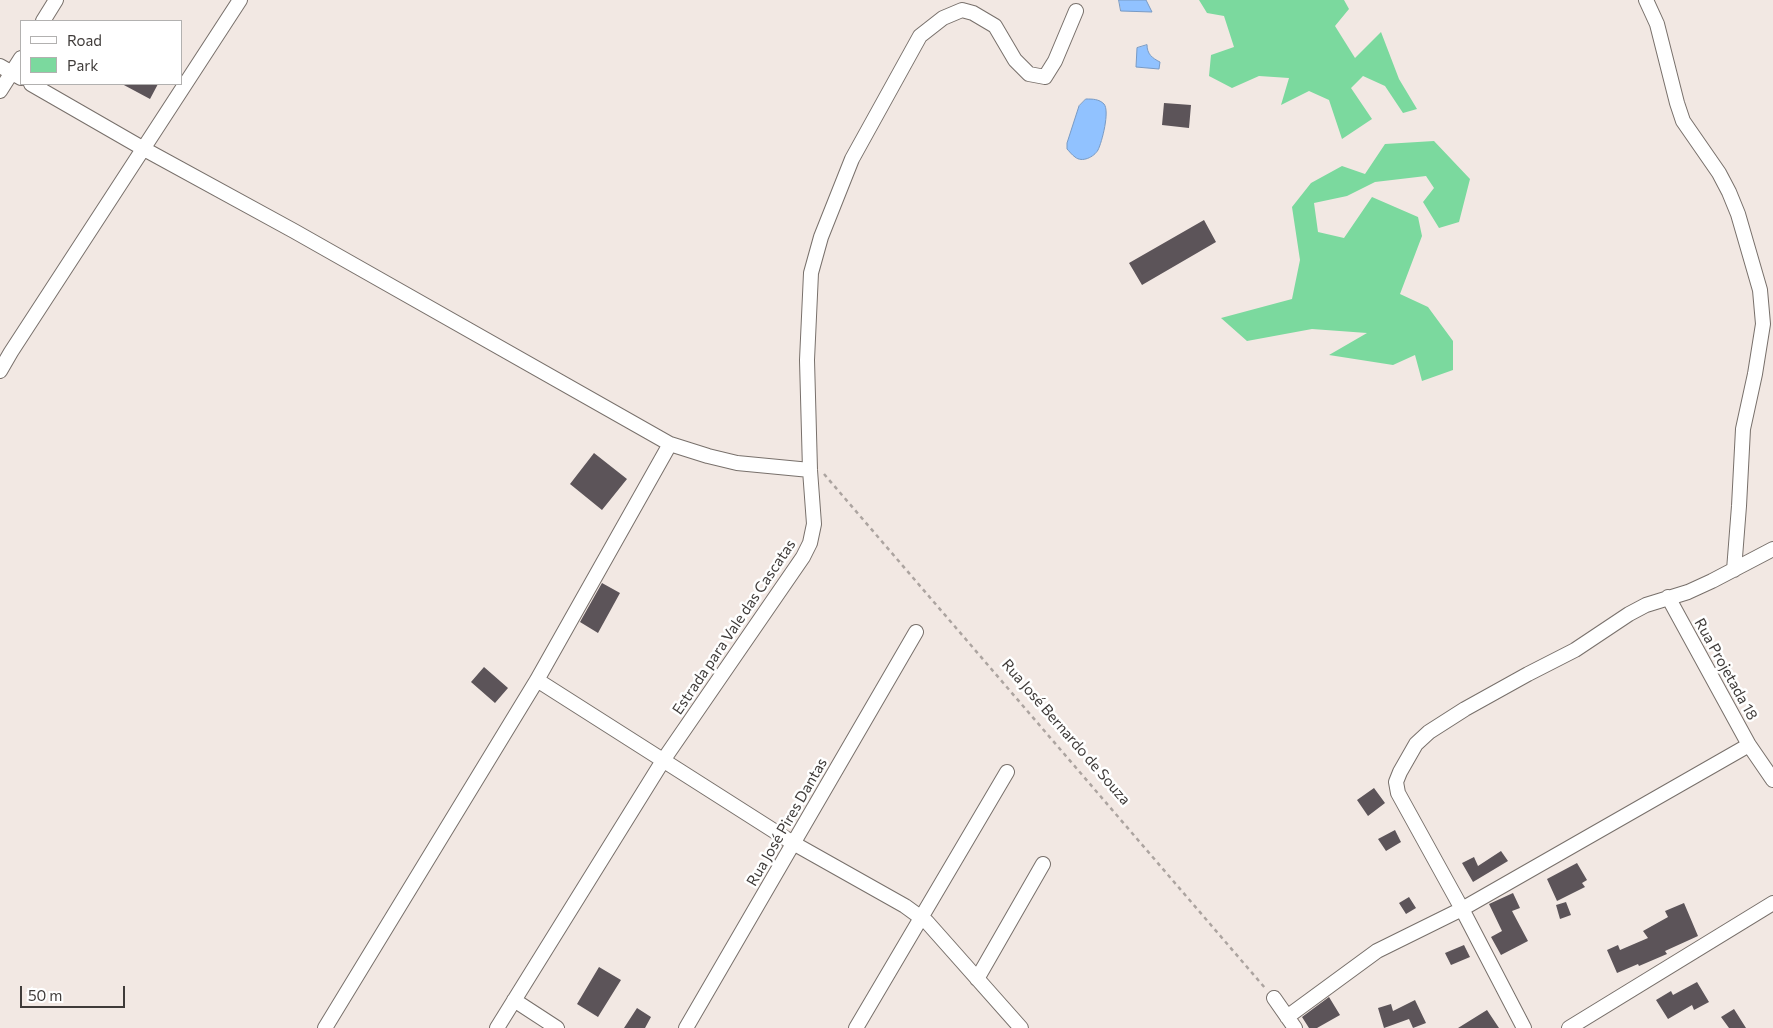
<!DOCTYPE html>
<html>
<head>
<meta charset="utf-8">
<style>
	body { margin:0 }
	#map { position:relative; width:1773px; height:1028px; overflow:hidden; background:#f2e8e3; font-family:Commissioner,sans-serif }
	canvas { display:block }
	.legend { position:absolute; left:20px; top:20px; width:162px; height:65px; box-sizing:border-box; background:#fff; border:1px solid #b2b1b0; margin:0; padding:6px 9px; list-style:none; font-size:15px; color:#3f3b39 }
	.legend li { display:flex; align-items:center; gap:10px; height:25px }
	.legend b { width:25px; border:1px solid #b2b1b0 }
	.scale { position:absolute; left:20px; top:986px; width:105px; height:22px; box-sizing:border-box; border:2px solid #3f3b39; border-top:0; padding-left:6px; font-size:15px; line-height:18px; white-space:nowrap; color:#3f3b39; -webkit-text-stroke:4px #fff; paint-order:stroke }
</style>
</head>
<body>
<div id="map">
<canvas width="1773" height="1028"></canvas>
<ul class="legend">
<li><b style="height:6px;background:#fff"></b>Road</li>
<li><b style="height:14px;background:#7bd99e"></b>Park</li>
</ul>
<div class="scale">50 m</div>
</div>
<script>
const context = document.querySelector('canvas').getContext('2d');
context.lineJoin = 'round';
function fill(path, color) { context.fillStyle = color; context.fill(path, 'evenodd'); }
function trace(path, color, width, dash) { context.strokeStyle = color; context.lineWidth = width; context.lineCap = dash ? 'butt' : 'round'; context.setLineDash(dash || []); context.stroke(path); }
function write(font, color, halo, rows, align = 'center') {
  context.font = font + ' Commissioner,sans-serif'; context.lineWidth = 5; context.setLineDash([]); context.textBaseline = 'middle'; context.strokeStyle = halo; context.fillStyle = color; for (const [text, x, y, turn = 0] of rows) {
    context.save(); context.translate(x, y); context.rotate((+turn || 0) * Math.PI / 180); context.textAlign = isNaN(turn) ? turn : align; if (halo) context.strokeText(text, 0, 0); context.fillText(text, 0, 0); context.restore();
  }
}
const green = new Path2D(`
	M1199 0H1344L1349 9 1335 26 1355 58 1381 32 1399 79 1417 109 1403 113 1385 86 1363 76 1351 88 1372 119 1342 139 1329 100 1309 91 1281 105 1289 78 1259 76 1232 88 1209 76 1211 55 1234 47 1224 16 1207 13Z
	M1434 141 1470 179 1459 222 1439 228 1423 202 1434 188 1426 176 1375 182 1347 196 1314 203 1318 232 1344 238 1372 197 1418 217 1422 236 1400 294 1428 307 1453 341V370L1422 381 1415 355 1393 365 1329 355 1367 333 1312 329 1247 341 1221 318 1292 299 1300 260 1292 207 1311 183 1342 166 1365 174 1385 144Z`);
const water = new Path2D(`
	M1119 0H1146L1152 12 1121 11Z
	M1147 45C1147 54 1152 58 1160 62L1159 69 1136 67 1137 48Z
	M1086 99C1093 99 1099 99 1104 104 1110 111 1102 142 1098 150 1094 157 1082 163 1075 157 1072 155 1069 151 1067 149V143L1079 106Z`);
const building = new Path2D(`
	M122 84H158L150 99Z
	M1164 103 1191 105 1189 128 1162 125Z
	M1204 220 1216 242 1142 285 1129 263Z
	M594 453 627 479 602 510 570 484Z
	M602 583 620 593 598 633 580 622Z
	M484 667 508 688 495 703 471 682Z
	M1374 788 1385 803 1368 816 1357 800Z
	M1395 830 1401 842 1386 851 1378 839Z
	M1501 851 1508 861 1473 882 1462 863 1474 857 1478 866Z
	M1577 863 1587 880 1582 883 1585 887 1557 901 1547 879Z
	M1513 893 1520 908 1512 911 1528 941 1501 955 1491 937 1502 931 1489 904Z
	M1409 897 1416 908 1406 914 1399 903Z
	M1566 902 1571 915 1560 919 1556 905Z
	M1684 903 1698 936 1665 951 1667 954 1639 966 1638 964 1617 973 1607 950 1618 945 1620 950 1648 938 1643 931 1668 917 1665 911Z
	M1464 945 1470 957 1451 965 1445 953Z
	M599 967 621 980 598 1017 577 1004Z
	M1697 982 1709 1002 1694 1010 1692 1005 1668 1019 1656 1000 1671 991 1673 995Z
	M1329 997 1340 1015 1317 1028H1309L1302 1017Z
	M1415 1000 1426 1023 1413 1028 1409 1019 1384 1028 1378 1008 1391 1004 1393 1011Z
	M637 1008 651 1017 645 1028H624Z
	M1734 1009 1746 1028H1729L1721 1017Z
	M1487 1010 1499 1028H1458Z`);
const path = new Path2D(`
	M824 474 1265 988`);
const minor = new Path2D(`
	M1646 0 1657 24 1677 103 1683 121 1719 173 1729 192 1738 214 1760 290 1763 324 1755 374 1743 429 1739 506 1734 570
	M43 21 56 0
	M0 66 21 78
	M31 84 144 149 294 231 670 444 708 456 737 463 810 470
	M0 91 21 58
	M0 371 11 352 240 0
	M1668 597 1749 745 1773 780
	M537 680 793 843 905 906 927 922 1021 1028
	M977 979 1043 864
	M1274 998 1295 1028
	M514 1000 557 1028
	M1287 1017 1377 951 1462 909 1749 745
	M325 1028 537 680 670 444
	M497 1028 664 759 803 557 810 543 814 524 810 470 807 360 811 273 821 237 852 159 920 36 943 18 962 10 973 13 995 26 1015 60 1029 74 1045 77 1055 61 1076 11
	M686 1028 916 632
	M856 1028 1007 772
	M1524 1028 1462 909 1398 793 1396 782 1400 772 1416 744 1429 732 1465 709 1528 674 1575 650 1629 614 1646 605 1688 592 1712 581 1773 549
	M1569 1028 1773 903`);
const streetNames = [
	["Estrada para Vale das Cascatas",734,627,-56],
	["Rua Projetada 18",1726,669,61],
	["Rua José Bernardo de Souza",1066,732,49],
	["Rua José Pires Dantas",787,822,-60]
];
fill(green, '#7bd99e');
fill(water, '#91c2ff');
trace(water, '#789ac4', 1);
fill(building, '#5c5459');
trace(minor, '#78706b', 16);
trace(path, '#aca4a0', 2.5, [4, 4]);
trace(minor, '#fff', 14);
write('15px', '#3f3b39', '#fff', streetNames);
</script>
</body>
</html>
